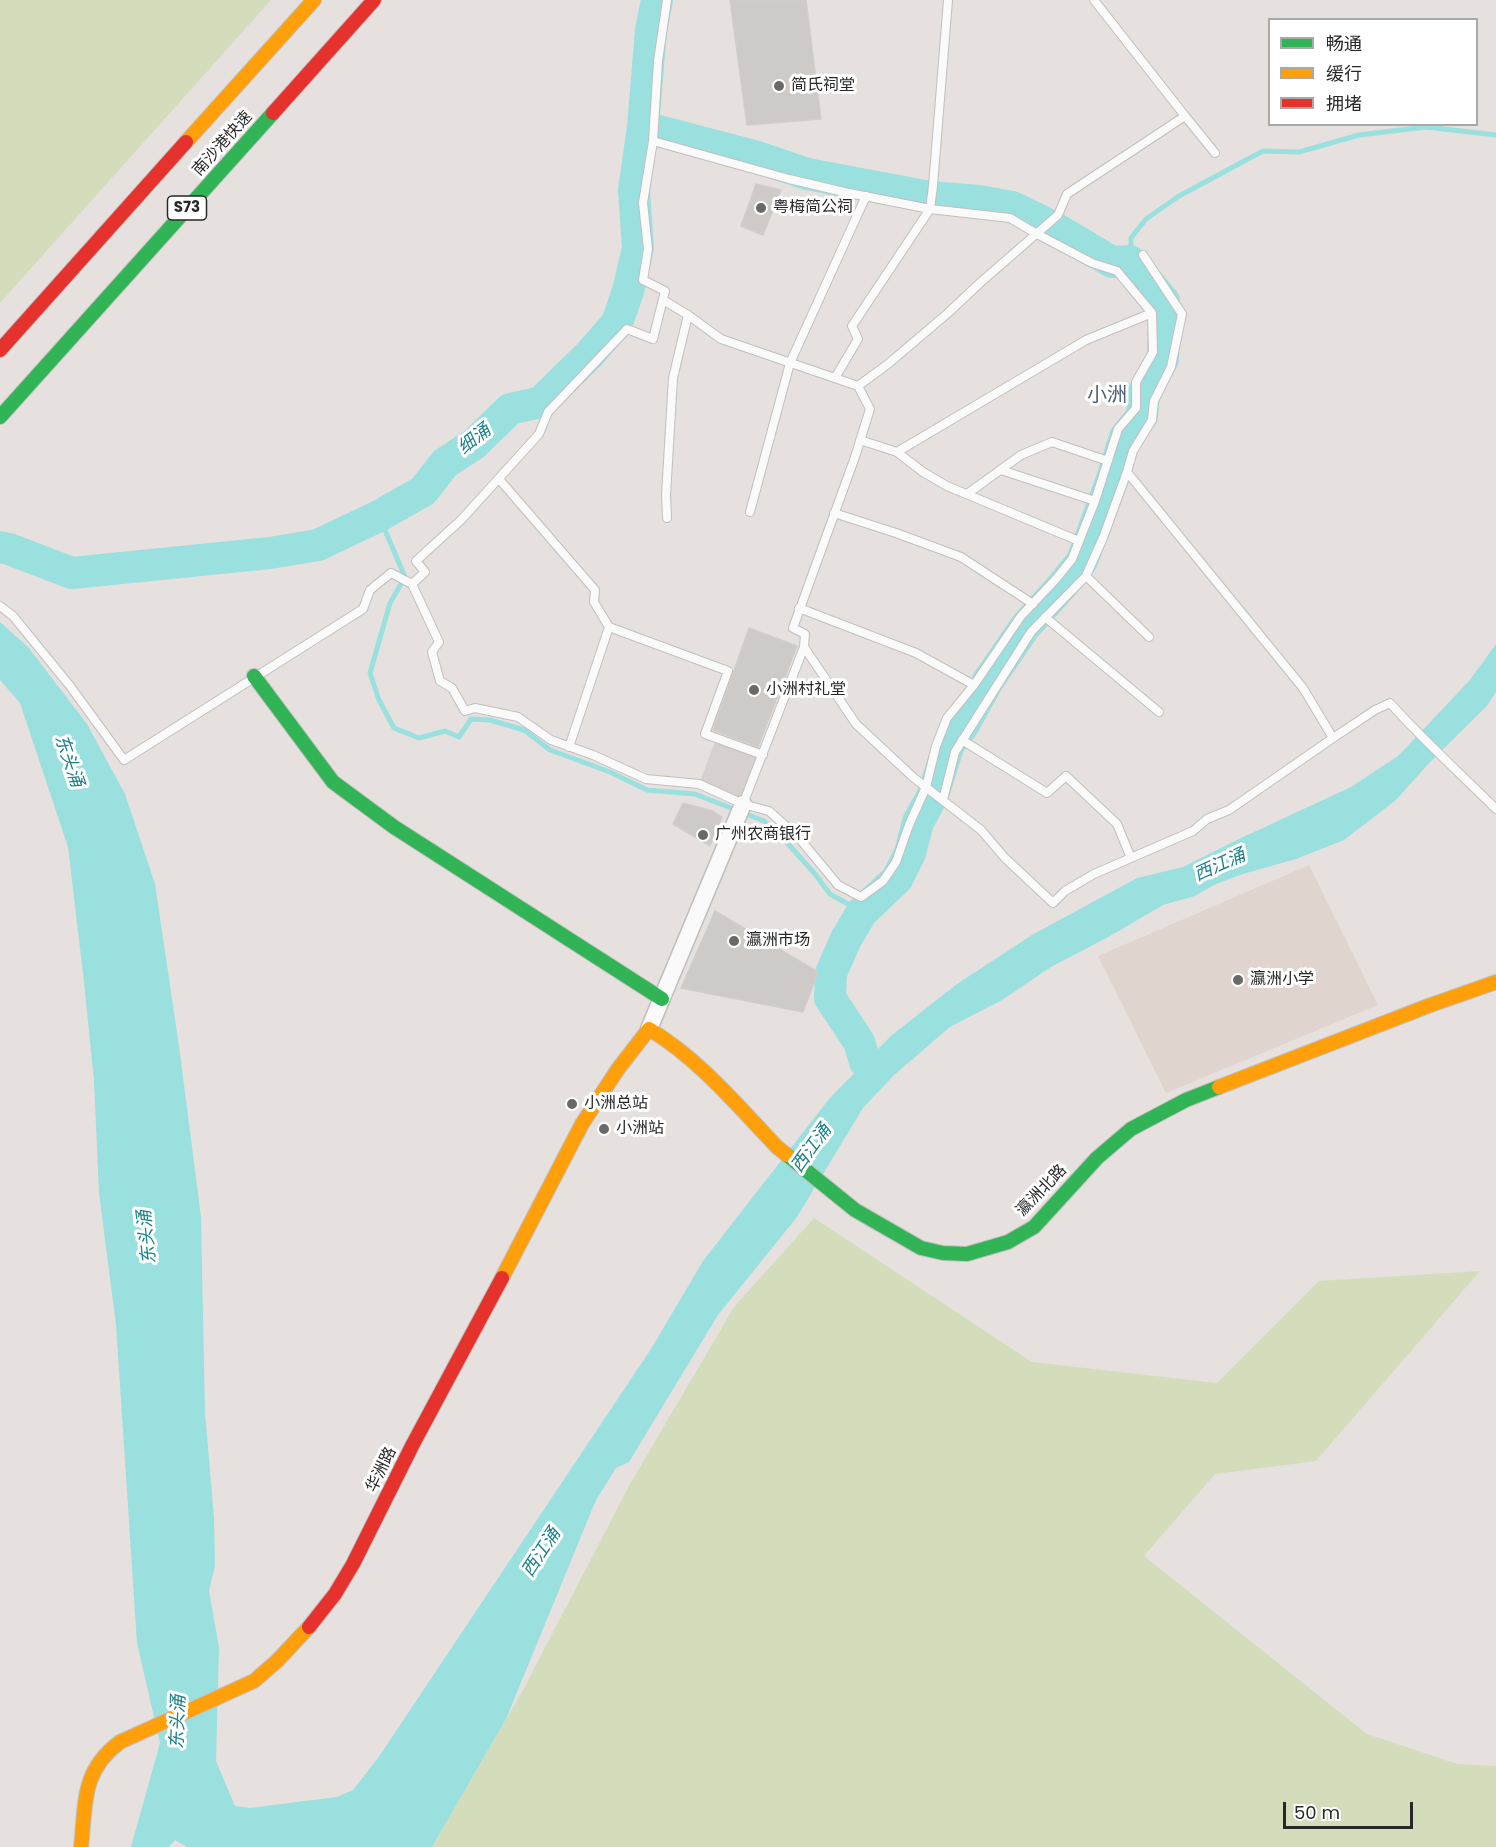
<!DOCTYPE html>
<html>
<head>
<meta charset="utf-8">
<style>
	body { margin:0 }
	#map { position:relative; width:1496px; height:1847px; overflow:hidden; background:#e6e1df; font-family:Poppins,"Noto Sans SC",sans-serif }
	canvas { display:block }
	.legend { position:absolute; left:1268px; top:18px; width:210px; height:108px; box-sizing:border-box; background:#fff; border:2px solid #a9a9a9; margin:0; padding:8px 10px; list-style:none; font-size:18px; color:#282828 }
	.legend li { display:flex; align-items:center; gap:12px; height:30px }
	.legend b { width:30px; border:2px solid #a9a9a9 }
	.scale { position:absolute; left:1283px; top:1802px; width:130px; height:27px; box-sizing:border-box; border:3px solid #282828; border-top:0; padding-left:8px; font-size:18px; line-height:21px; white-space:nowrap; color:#282828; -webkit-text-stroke:4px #fff; paint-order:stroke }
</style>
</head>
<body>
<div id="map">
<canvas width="1496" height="1847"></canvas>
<ul class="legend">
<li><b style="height:8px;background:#30b455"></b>畅通</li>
<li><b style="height:8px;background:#ff9f0a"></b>缓行</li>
<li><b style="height:8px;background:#e5322d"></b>拥堵</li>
</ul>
<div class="scale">50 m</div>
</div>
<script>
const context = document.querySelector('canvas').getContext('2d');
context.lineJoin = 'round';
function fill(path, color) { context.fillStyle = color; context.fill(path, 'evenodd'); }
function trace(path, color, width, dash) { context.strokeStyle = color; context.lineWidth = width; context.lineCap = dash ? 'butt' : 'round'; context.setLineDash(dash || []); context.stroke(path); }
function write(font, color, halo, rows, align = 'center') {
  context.font = font + ' Poppins,"Noto Sans SC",sans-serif'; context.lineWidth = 6; context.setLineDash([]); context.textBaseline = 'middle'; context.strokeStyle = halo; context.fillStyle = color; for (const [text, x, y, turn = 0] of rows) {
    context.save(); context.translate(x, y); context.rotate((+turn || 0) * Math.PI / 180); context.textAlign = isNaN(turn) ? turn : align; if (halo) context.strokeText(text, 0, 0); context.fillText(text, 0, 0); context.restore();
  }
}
const education = new Path2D(`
	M1309 865 1378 1005 1166 1093 1098 956Z`);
const green = new Path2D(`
	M0 0H271L0 303Z
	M814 1218 1032 1362 1217 1383 1319 1281 1480 1271 1316 1461 1215 1474 1144 1556 1367 1734 1457 1764 1496 1766V1847H432L523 1690 630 1484 734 1307Z`);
const plaza = new Path2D(`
	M716 739 763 755 743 804 699 784Z`);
const water = new Path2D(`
	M0 622 28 647 87 724 125 794 155 884 179 1046 201 1217 205 1413 214 1517 215 1566 209 1591 219 1647 216 1761 235 1806 250 1808 337 1797 353 1790 378 1758 651 1349 703 1261 829 1099 865 1062 892 1035 957 984 1032 935 1137 878 1183 867 1239 839 1351 787 1398 756 1469 681 1496 644V692L1487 706 1430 762 1396 800 1344 840 1296 859 1243 874 1216 884 1195 896 1163 905 1110 936 1051 967 1002 1000 950 1027 894 1075 863 1108 797 1217 718 1315 629 1462 616 1468 596 1500 506 1719 432 1847H187L175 1840 169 1847H131L160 1743 137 1643 116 1325 99 1193 94 1081 84 982 68 847 20 703 0 680Z`);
const stream = new Path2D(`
	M1130 261 1131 238 1146 219 1179 196 1263 151 1299 152 1359 135 1426 127 1496 135
	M379 516 405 577 390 603 370 673 379 700 394 728 419 738 445 731 459 737 471 719 490 720 524 730 550 750 610 772 647 790 695 794 764 821 782 837 815 874 830 894 862 912`);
const river = new Path2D(`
	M643 127 754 156 807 174 930 197 979 201 1012 207 1055 228 1112 262 1130 261 1164 301 1163 359 1144 392 1142 416 1125 437 1113 476 1082 561 1061 587 1025 627 988 681 963 726 949 744 933 795 918 822 910 853 897 879 862 912 846 939 831 973 830 998 859 1042 865 1062
	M0 547 9 549 72 573 270 553 318 545 379 516 423 491 445 463 474 444 510 409 541 402 589 355 617 323 628 291 638 248 634 190 643 127 651 30 657 0`);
const building = new Path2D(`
	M730 0H806L821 119 747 125Z
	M756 184 781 190 763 235 741 226Z
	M749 628 797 646 758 747 713 730Z
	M683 803 713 811 722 817 710 846 673 824Z
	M715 911 818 972 803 1012 681 988Z`);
const lane = new Path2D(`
	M1094 0 1185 116 1067 194 1058 215 981 282 948 313 888 364 858 386 870 409 855 457 793 628 805 634 804 647 856 724 914 778 981 830 1005 858 1053 903 1065 891 1094 874 1193 831 1207 819 1229 810 1333 738 1375 710 1390 703C1423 740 1461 774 1496 809
	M1185 116 1215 153
	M653 141 789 179 844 192 930 209 1010 218 1037 234 1092 263 1117 271 1152 313 1153 352 1136 382V408L1118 429 1095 501 1072 559 1056 579 1021 616 974 685 947 718 936 746 926 787 909 825 896 862 883 881 861 897 838 885 799 838 769 811 743 804 699 784 646 779 593 755 551 740 518 717 475 708 465 711 452 688 440 681 432 652 439 642 412 584 425 572 416 561 461 520 539 434 548 412 627 329 653 339 665 291 643 280 648 249 643 203 653 141 658 61 667 0
	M663 300 688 315 721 339 858 386
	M835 378 858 339 852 326 930 209 933 186 948 0
	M860 440 897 452 923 472 947 486 1079 541
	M897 452 1086 340 1152 313
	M1001 470 1095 501
	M1127 472 1303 688 1333 738
	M499 479 595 590 594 602 609 627 569 747
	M967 494 1021 455 1052 442 1108 461
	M750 512 790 363 866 196
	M834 513 896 533 961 557 1033 604
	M667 518 666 495 673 378 688 315
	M1086 576 1149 637
	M0 606 13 616 70 686 124 760 363 609 370 590 391 573 412 584
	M799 608 916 653 974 685
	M1045 617 1159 712
	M609 627 728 671 705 734 763 755
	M962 740 1047 793 1066 776 1117 824 1131 858
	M943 800 955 752 1031 632 1086 576 1103 538 1127 472 1133 451 1152 420 1154 401 1171 367 1182 314 1143 255
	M743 804 804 647`);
const street = new Path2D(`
	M649 1029 743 804`);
const fast = new Path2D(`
	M0 417 273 113
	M254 676 333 782 394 827 662 999
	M787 1155 855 1210 921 1248 943 1253 967 1254 1008 1242 1034 1227 1097 1158 1131 1129 1186 1100 1219 1087`);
const slow = new Path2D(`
	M186 142 314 0
	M1219 1087 1428 1006 1496 982
	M502 1278 582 1124 618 1069 649 1029C699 1059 737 1105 777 1147L787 1155
	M81 1847C86 1803 81 1771 120 1742L254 1681 277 1661 309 1627`);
const jam = new Path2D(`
	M273 113 374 0
	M0 350 186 142
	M309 1627 335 1594 353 1564 413 1444 502 1278`);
const markers = [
	[779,86,6,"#6a6968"],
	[761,208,6,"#6a6968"],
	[754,690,6,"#6a6968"],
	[703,835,6,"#6a6968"],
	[734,941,6,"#6a6968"],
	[1238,980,6,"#6a6968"],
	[572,1104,6,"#6a6968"],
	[604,1129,6,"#6a6968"]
];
const shields = [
	[187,208,39]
];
const shieldNames = [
	["S73",187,208]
];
const poiNames = [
	["简氏祠堂",791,86],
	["粤梅简公祠",773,208],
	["小洲村礼堂",766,690],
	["广州农商银行",715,835],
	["瀛洲市场",746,941],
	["瀛洲小学",1250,980],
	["小洲总站",584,1104],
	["小洲站",616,1129]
];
const streetNames = [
	["南沙港快速",223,144,-48],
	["瀛洲北路",1042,1191,-46],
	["华洲路",382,1470,-64]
];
const waterNames = [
	["细涌",475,440,-39],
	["东头涌",68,761,71],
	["西江涌",1220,866,-24],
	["西江涌",812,1149,-54],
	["东头涌",148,1237,-96],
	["西江涌",542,1553,-57],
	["东头涌",179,1722,-88]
];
const quarterNames = [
	["小洲",1107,396]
];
fill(education, '#e0d5ce');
fill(green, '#d3ddbb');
fill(plaza, '#d6d1cf');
fill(water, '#9ae0df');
trace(stream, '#9ae0df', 5);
trace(river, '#9ae0df', 32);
fill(building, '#cdcac8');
trace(building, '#d1cdcb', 1.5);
trace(lane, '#c0bfc0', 10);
trace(street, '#c0bfc0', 19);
trace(fast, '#c0bfc0', 16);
trace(slow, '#c0bfc0', 16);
trace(jam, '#c0bfc0', 16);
trace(lane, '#fbfafa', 8);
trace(street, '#fbfafa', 16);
trace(fast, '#30b455', 14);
trace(slow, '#ff9f0a', 14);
trace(jam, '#e5322d', 14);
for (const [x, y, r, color] of markers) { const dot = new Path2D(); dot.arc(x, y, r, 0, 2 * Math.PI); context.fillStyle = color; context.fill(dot); trace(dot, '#fff', 2); }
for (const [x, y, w] of shields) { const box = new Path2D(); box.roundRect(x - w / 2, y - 12, w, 24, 4.5); context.fillStyle = '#fff'; context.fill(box); trace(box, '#282828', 1.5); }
write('bold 15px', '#282828', null, shieldNames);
write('16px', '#282828', '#fff', poiNames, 'left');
write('16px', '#282828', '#fff', streetNames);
write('italic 18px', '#1c8188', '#fff', waterNames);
write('20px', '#4e5f73', '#fff', quarterNames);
</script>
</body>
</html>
